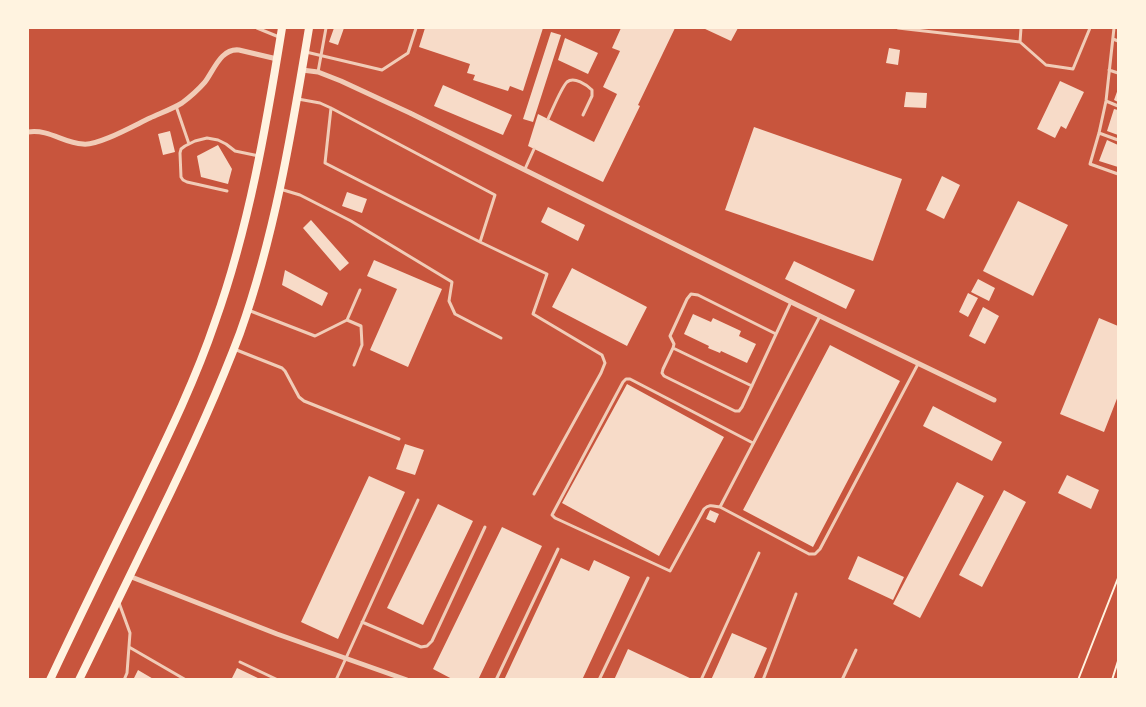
<!DOCTYPE html>
<html>
<head>
<meta charset="utf-8">
<style>
	body { margin:0 }
	#map { position:relative; width:1146px; height:707px; overflow:hidden; background:#c8553d; font-family:"DM Sans",sans-serif }
	canvas { display:block }
	.frame { position:absolute; inset:0; border:29px solid #fff3e0; pointer-events:none }
</style>
</head>
<body>
<div id="map">
<canvas width="1146" height="707"></canvas>
<div class="frame"></div>
</div>
<script>
const context = document.querySelector('canvas').getContext('2d');
context.lineJoin = 'round';
function fill(path, color) { context.fillStyle = color; context.fill(path, 'evenodd'); }
function trace(path, color, width, dash) { context.strokeStyle = color; context.lineWidth = width; context.lineCap = dash ? 'butt' : 'round'; context.setLineDash(dash || []); context.stroke(path); }
const building = new Path2D(`
	M334 28H344L338 45 329 42Z
	M425 28H543L523 91 510 86 508 91 473 80 475 75 467 73 470 64 419 47Z
	M621 28H675L638 105 640 106 603 182 528 146 538 114 594 142 617 94 603 87 620 51 612 48Z
	M703 28H738L731 41Z
	M551 32 561 35 533 122 523 119Z
	M565 38 598 53 588 74 558 60Z
	M889 48 900 50 898 65 886 63Z
	M1060 81 1084 92 1066 129 1061 126 1055 138 1037 129Z
	M443 85 512 115 503 135 434 106Z
	M1118 89V102L1114 100Z
	M906 92 927 93 926 108 904 107Z
	M1114 109 1118 110V135L1107 131Z
	M754 127 902 179 873 261 725 210Z
	M170 131 175 152 163 155 158 134Z
	M1107 140 1118 145V167L1099 161Z
	M218 145 232 169 228 184 201 177 197 156Z
	M942 176 960 185 944 219 926 210Z
	M347 192 367 199 362 213 342 206Z
	M1018 201 1068 225 1033 296 983 271Z
	M548 207 585 225 578 241 541 222Z
	M311 220 349 263 340 271 303 228Z
	M374 260 442 289 408 367 370 350 397 289 367 276Z
	M794 261 855 290 846 309 785 279Z
	M572 268 647 307 627 346 552 307Z
	M285 270 328 293 322 306 282 285Z
	M978 279 995 288 989 301 971 292Z
	M968 293 978 298 968 317 959 312Z
	M983 307 999 316 985 344 969 336Z
	M693 314 711 322 713 318 741 331 739 336 756 344 747 363 721 351 720 353 708 348 709 346 684 334Z
	M1099 318 1118 326V396L1104 432 1060 414Z
	M830 345 900 381 813 547 743 510Z
	M627 384 724 437 659 556 562 503Z
	M933 406 1002 442 992 461 923 426Z
	M405 444 424 450 415 475 396 469Z
	M1067 475 1099 490 1091 509 1058 493Z
	M369 476 405 492 338 639 301 622Z
	M957 482 984 496 920 618 893 604Z
	M1004 490 1026 502 982 587 959 575Z
	M438 504 473 521 423 625 387 608Z
	M710 510 719 514 715 523 706 519Z
	M502 527 542 546 478 680H454L433 669Z
	M858 556 904 577 893 600 848 579Z
	M561 558 589 571 594 560 630 577 582 680H504Z
	M732 633 767 648 753 680H711Z
	M628 649 694 680H614Z
	M237 668 262 680H231Z
	M138 670 155 680H133Z`);
const path = new Path2D(`
	M1078 680 1118 578
	M1112 680 1118 661`);
const service = new Path2D(`
	M257 28 279 37
	M898 28 1020 42 1021 28
	M1114 28 1106 101 1099 133 1090 164 1118 174
	M1113 39 1118 41
	M1020 42 1046 65 1073 69 1090 28
	M306 52 382 70 408 53 416 28
	M1109 70 1118 73
	M318 72 326 28
	M298 99 320 103 331 108 495 195 480 242
	M1106 101 1118 106
	M176 106 189 144
	M331 108 325 163 480 242 547 274 533 314 602 355 605 363 601 373 534 494
	M548 119C552 111 561 88 567 82 574 76 587 85 592 90V96L583 115
	M1099 133 1118 140
	M525 169 534 149
	M280 189 300 195 351 221 452 282 449 301 455 314 501 338
	M227 191 187 182 183 180 181 177 180 153 181 149 185 146 195 141 207 138 218 140 226 144 235 151 259 156
	M248 310 315 336 347 320 360 290
	M347 320 361 326 362 345 354 365
	M776 334 698 295 691 294 687 299 670 336 674 344 673 348 663 369 662 373 664 376 735 411H739L742 407 791 302
	M673 348 752 386
	M234 349 282 368 285 371 299 397 304 401 399 439
	M753 443 630 379H626L623 382 552 515 555 518 670 571 704 509C709 504 713 506 720 507L809 554H815L820 549 918 364
	M720 507 820 316
	M118 600 130 633 127 673 124 680
	M362 622 421 647 427 646 432 641 485 527
	M129 647 186 680
	M240 662 278 680
	M336 680 418 500
	M496 680 558 549
	M599 680 648 578
	M701 680 759 553
	M763 680 796 594
	M842 680 856 650`);
const minor = new Path2D(`
	M302 70 318 72 341 81 410 113 791 302 994 400
	M28 132C50 129 63 143 83 144 98 146 135 125 150 118 161 113 172 109 182 103 190 97 198 90 205 82 214 70 221 48 239 50L277 59
	M129 576 277 634 407 680`);
const secondary = new Path2D(`
	M50 680C78 620 107 561 136 502 164 444 194 384 215 322 249 227 266 127 282 28
	M79 680C105 626 131 573 157 520 187 459 216 397 240 333 275 235 292 130 309 28`);
fill(building, '#f7dbc8');
trace(path, '#fff3e0', 2);
trace(service, '#f1ccb7', 3);
trace(minor, '#f1ccb7', 5);
trace(secondary, '#fff3e0', 8);
</script>
</body>
</html>
